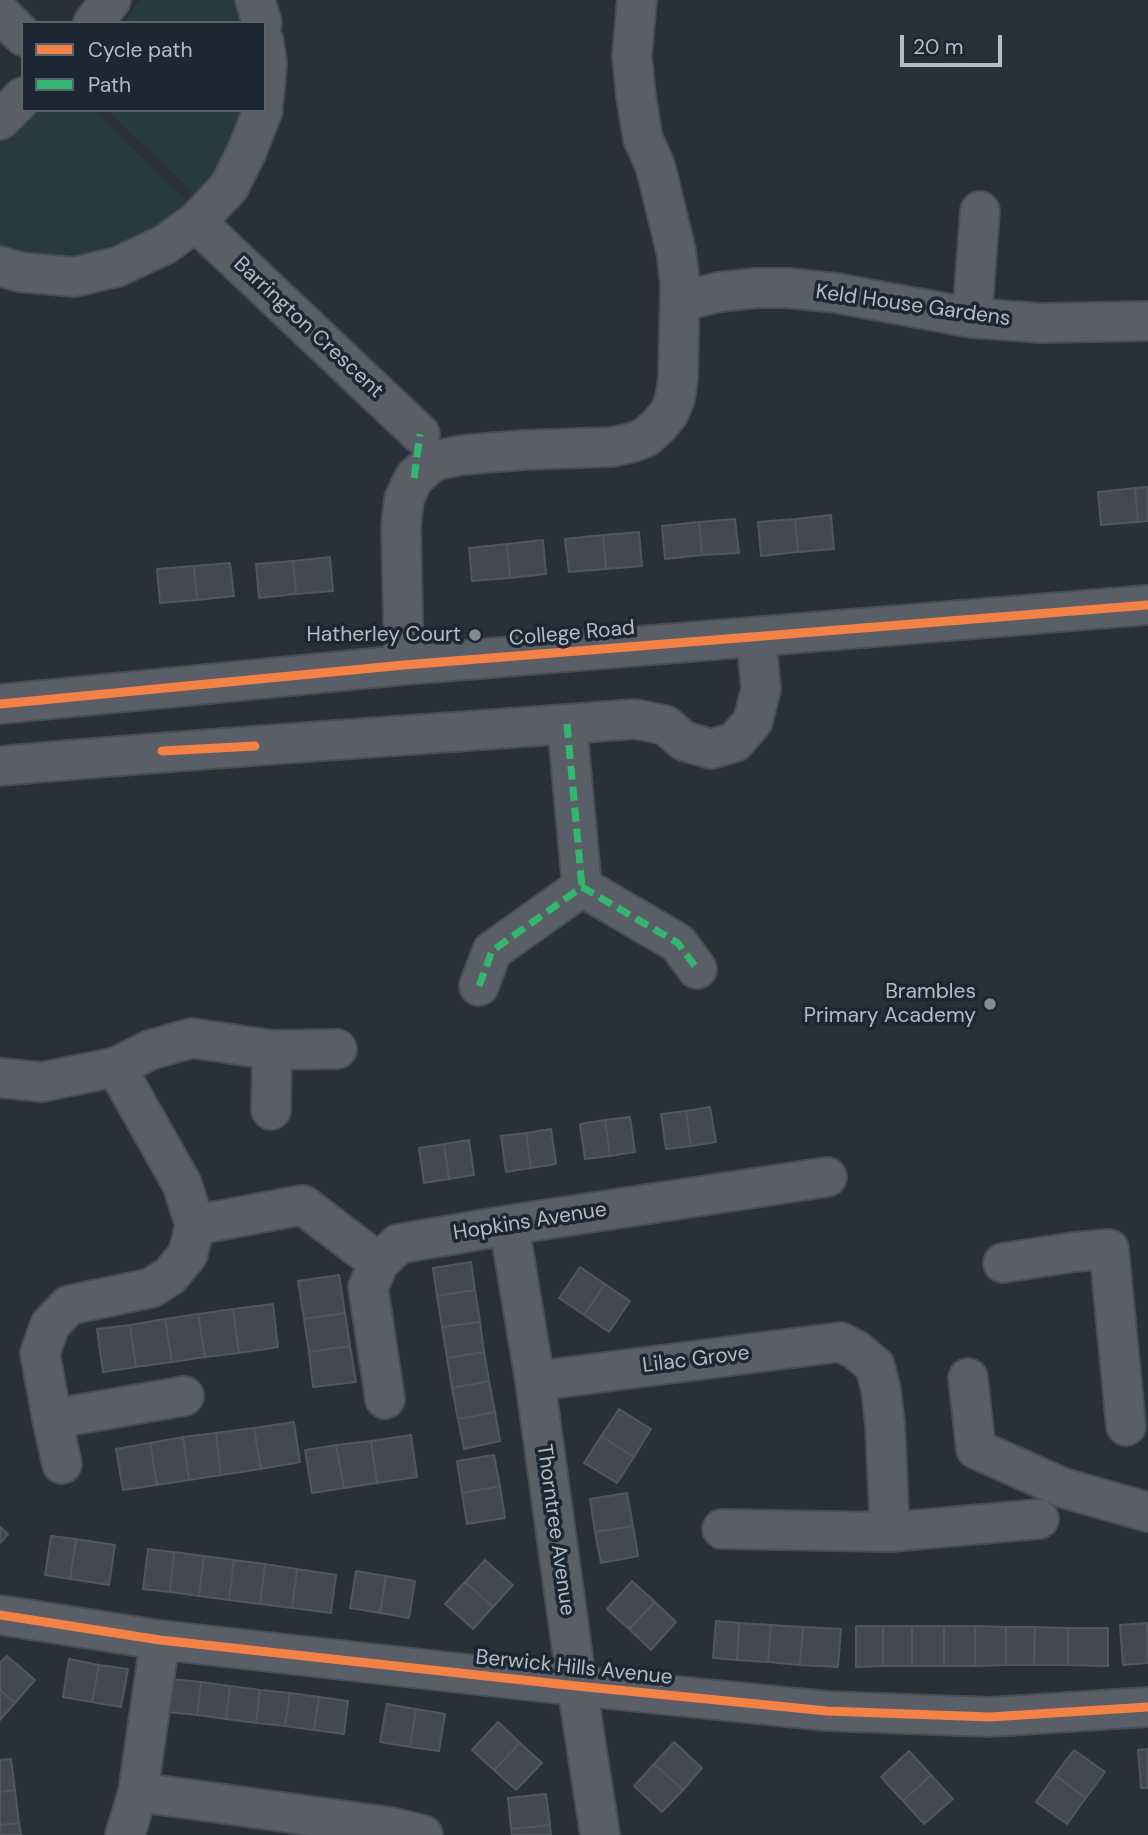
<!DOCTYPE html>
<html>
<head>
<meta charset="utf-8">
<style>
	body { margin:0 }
	#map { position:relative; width:1148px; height:1835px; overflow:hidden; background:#2a3038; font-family:"DM Sans",sans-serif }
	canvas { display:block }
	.legend { position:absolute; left:21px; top:21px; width:245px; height:91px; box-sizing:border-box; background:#1d2633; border:2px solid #59626f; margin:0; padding:9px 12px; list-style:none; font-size:21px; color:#b4bcc9 }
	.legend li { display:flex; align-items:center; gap:14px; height:35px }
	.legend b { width:35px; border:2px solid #59626f }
	.scale { position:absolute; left:900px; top:35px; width:102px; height:32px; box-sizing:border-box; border:4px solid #b4bcc9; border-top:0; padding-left:9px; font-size:21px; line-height:24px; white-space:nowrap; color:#b4bcc9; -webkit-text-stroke:5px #1d2633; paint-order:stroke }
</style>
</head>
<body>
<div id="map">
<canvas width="1148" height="1835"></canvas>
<ul class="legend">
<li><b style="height:9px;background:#f48246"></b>Cycle path</li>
<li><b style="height:9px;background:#33b770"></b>Path</li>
</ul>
<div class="scale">20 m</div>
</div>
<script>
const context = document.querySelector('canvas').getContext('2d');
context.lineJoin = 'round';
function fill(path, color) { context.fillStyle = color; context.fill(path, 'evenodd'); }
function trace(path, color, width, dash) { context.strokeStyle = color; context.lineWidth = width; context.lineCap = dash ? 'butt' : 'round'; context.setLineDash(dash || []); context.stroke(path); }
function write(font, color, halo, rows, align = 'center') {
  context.font = font + ' "DM Sans",sans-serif'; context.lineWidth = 7; context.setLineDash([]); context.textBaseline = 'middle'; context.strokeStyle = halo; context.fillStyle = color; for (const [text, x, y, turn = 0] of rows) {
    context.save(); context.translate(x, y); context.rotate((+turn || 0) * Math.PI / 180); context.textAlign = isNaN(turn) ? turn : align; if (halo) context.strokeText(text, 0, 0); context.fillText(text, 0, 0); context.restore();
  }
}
const green = new Path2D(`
	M140 0H235L243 23H123Z
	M39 110H93L194 208 155 238 63 265 0 255V141Z
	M107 110H245L227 162 200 199Z`);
const building = new Path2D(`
	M1148 487V521L1138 522 1135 488Z
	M1135 488 1138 522 1101 525 1098 492Z
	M831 515 834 549 798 552 795 519Z
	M735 519 739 553 702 555 699 522Z
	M795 519 798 552 761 556 758 522Z
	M699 522 702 555 665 559 662 526Z
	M639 532 642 566 606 569 603 535Z
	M603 535 606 569 569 572 565 539Z
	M543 540 546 574 510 578 507 544Z
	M507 544 510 578 472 581 469 548Z
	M330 557 333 591 296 594 293 561Z
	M293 561 296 594 259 598 256 564Z
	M230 563 234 596 197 600 194 566Z
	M194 566 197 600 160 603 157 569Z
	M710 1107 716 1142 691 1146 686 1111Z
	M686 1111 691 1146 666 1149 661 1114Z
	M630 1117 635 1152 610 1156 605 1120Z
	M605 1120 610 1156 585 1159 580 1124Z
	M551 1129 556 1164 531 1168 526 1133Z
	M526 1133 531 1168 506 1172 501 1136Z
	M469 1140 474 1175 449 1179 444 1144Z
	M444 1144 449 1179 424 1183 419 1148Z
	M471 1262 475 1290 437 1296 433 1268Z
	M580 1267 605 1284 584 1315 559 1298Z
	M339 1275 345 1313 304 1319 298 1281Z
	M605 1284 630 1301 609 1332 584 1315Z
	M475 1290 480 1322 442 1327 437 1296Z
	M273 1304 278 1347 239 1353 233 1309Z
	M233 1309 239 1353 205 1357 198 1314Z
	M345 1313 350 1346 309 1352 304 1319Z
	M198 1314 205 1357 172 1362 165 1319Z
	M165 1319 172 1362 136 1367 130 1325Z
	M480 1322 484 1352 447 1358 442 1327Z
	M130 1325 136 1367 103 1372 97 1329Z
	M350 1346 356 1382 313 1387 309 1352Z
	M484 1352 489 1381 452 1388 447 1358Z
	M489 1381 495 1412 458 1419 452 1388Z
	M619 1409 651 1429 634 1457 601 1436Z
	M495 1412 500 1441 464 1449 458 1419Z
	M294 1422 300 1462 261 1469 254 1428Z
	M254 1428 261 1469 221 1475 216 1433Z
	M216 1433 221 1475 189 1480 183 1437Z
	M411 1435 417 1477 377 1483 371 1441Z
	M601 1436 634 1457 617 1483 584 1463Z
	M183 1437 189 1480 157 1485 150 1443Z
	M371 1441 377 1483 344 1488 336 1445Z
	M150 1443 157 1485 123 1490 116 1449Z
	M336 1445 344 1488 312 1493 305 1450Z
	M494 1455 500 1486 462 1493 457 1461Z
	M500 1486 505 1518 467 1524 462 1493Z
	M627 1493 633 1526 595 1532 590 1499Z
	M633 1526 638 1556 601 1563 595 1532Z
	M0 1527 8 1534 0 1543Z
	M51 1536 76 1539 70 1579 45 1575Z
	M76 1539 115 1545 109 1585 70 1579Z
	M148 1549 174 1552 170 1592 143 1589Z
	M174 1552 204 1556 199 1596 170 1592Z
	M204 1556 234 1560 229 1600 199 1596Z
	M234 1560 265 1564 260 1604 229 1600Z
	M485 1560 513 1585 493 1607 465 1582Z
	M265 1564 297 1569 292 1608 260 1604Z
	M297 1569 336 1575 331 1613 292 1608Z
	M356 1571 386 1576 380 1613 350 1608Z
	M386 1576 415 1581 409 1618 380 1613Z
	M632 1581 655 1602 629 1629 607 1609Z
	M465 1582 493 1607 473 1629 445 1604Z
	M655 1602 676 1622 651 1650 629 1629Z
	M716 1621 739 1623 737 1660 713 1658Z
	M739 1623 771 1625 768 1662 737 1660Z
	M1147 1623 1148 1663 1123 1665 1120 1625Z
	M771 1625 803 1627 800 1665 768 1662Z
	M856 1626H883V1666L856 1667Z
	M883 1626H912V1666H883Z
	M912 1626H944V1666H912Z
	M944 1626H975V1666H944Z
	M975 1626 1006 1627V1665L975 1666Z
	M803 1627 841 1629 838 1667 800 1665Z
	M1006 1627H1035L1034 1665H1006Z
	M1035 1627 1068 1628V1665H1034Z
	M1068 1628H1108V1666L1068 1665Z
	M7 1656 35 1680 15 1703 0 1690V1663Z
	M69 1659 99 1665 92 1702 63 1697Z
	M99 1665 128 1669 121 1707 92 1702Z
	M171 1679 201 1682 197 1715 167 1712Z
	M201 1682 230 1686 226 1719 197 1715Z
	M230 1686 260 1690 256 1723 226 1719Z
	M0 1690 15 1703 0 1720Z
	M260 1690 290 1693 285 1726 256 1723Z
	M290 1693 319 1697 314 1730 285 1726Z
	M319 1697 348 1701 344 1734 314 1730Z
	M387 1704 416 1709 410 1747 380 1742Z
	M416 1709 445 1714 439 1751 410 1747Z
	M498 1722 520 1743 494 1770 472 1750Z
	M674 1742 702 1768 683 1790 654 1764Z
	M520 1743 542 1763 516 1790 494 1770Z
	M1148 1749V1788H1141L1138 1750Z
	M1074 1750 1105 1772 1086 1798 1055 1775Z
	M909 1751 931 1775 903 1801 881 1777Z
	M11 1759 15 1790 0 1792V1760Z
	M654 1764 683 1790 662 1812 634 1786Z
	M931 1775 953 1799 924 1824 903 1801Z
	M1055 1775 1086 1798 1067 1824 1036 1802Z
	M15 1790 19 1823 0 1825V1792Z
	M546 1794 550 1825 511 1829 508 1798Z
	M19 1823 21 1835H0V1825Z
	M550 1825 551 1835H512L511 1829Z`);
const minor = new Path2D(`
	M255 0 262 23
	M0 13 23 36
	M93 23 111 0
	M264 42 267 63 264 98
	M0 120 23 97
	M196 222 420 434
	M0 266 19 272 74 277 117 267 164 245 196 222 229 187 246 153 263 110
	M680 302 719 292 756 288H788L836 293 972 318 1041 323 1148 321
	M972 318 980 211
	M404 665 401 526 404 499 414 478 433 461 462 455 523 450 612 447 631 443 646 437 659 425 669 413 675 399 678 379 680 283 676 251 655 165 643 139 636 96 632 56 637 0
	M0 704 404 665 1148 605
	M567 724 582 887
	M0 766C211 747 423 735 635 719L665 725 684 741 711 749 735 742 753 721 761 689 756 637
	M479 986 492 951 582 887 678 943 697 969
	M0 1078 42 1082 116 1067 150 1050 192 1038 272 1050 337 1049
	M271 1110 272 1050
	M195 1225 303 1205 379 1263
	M509 1225 535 1381 577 1686 600 1835
	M1003 1263 1074 1252 1109 1249 1126 1426
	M968 1378 976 1449 1063 1488 1148 1512
	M535 1381 840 1342 856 1350 875 1366 881 1390 885 1424 890 1532
	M385 1399 368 1287 379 1263 398 1244 509 1225 827 1177
	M52 1419 184 1396
	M62 1464 52 1419 40 1353 50 1325 69 1305 151 1288 170 1276 188 1254 195 1225 182 1184 116 1067
	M722 1529 890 1532 1039 1519
	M0 1615 160 1640 577 1686 827 1711 990 1717 1148 1707
	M138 1792 391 1827 423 1835
	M125 1835 138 1792 160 1640`);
const quiet = new Path2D(`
	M414 478 420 434
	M567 724 582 887
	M479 986 492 951 582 887 678 943 697 969`);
const cycleway = new Path2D(`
	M0 704 404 665 1148 605
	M162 751 255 746
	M0 1615 160 1640 577 1686 827 1711 990 1717 1148 1707`);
const markers = [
	[475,635,7,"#848b96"],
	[990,1004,7,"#848b96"]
];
const streetNames = [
	["Keld House Gardens",913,306,8],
	["Barrington Crescent",308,328,43],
	["College Road",572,634,-5],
	["Hopkins Avenue",530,1222,-9],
	["Lilac Grove",696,1360,-7],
	["Thorntree Avenue",555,1530,82],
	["Berwick Hills Avenue",574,1668,6]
];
const poiNames = [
	["Hatherley Court",461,635],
	["Brambles",976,992],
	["Primary Academy",976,1016]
];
fill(green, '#273a3e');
fill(building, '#444950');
trace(building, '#52575f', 2);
trace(minor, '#484c53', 42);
trace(minor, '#5a5e66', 38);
trace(quiet, '#33b770', 7, [14, 7]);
trace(cycleway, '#f48246', 9);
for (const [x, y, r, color] of markers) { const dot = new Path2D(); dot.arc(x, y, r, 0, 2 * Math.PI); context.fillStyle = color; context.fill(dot); trace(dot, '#1d2633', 2.5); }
write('21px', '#b4bcc9', '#1d2633', streetNames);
write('21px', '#b4bcc9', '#1d2633', poiNames, 'right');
</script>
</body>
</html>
